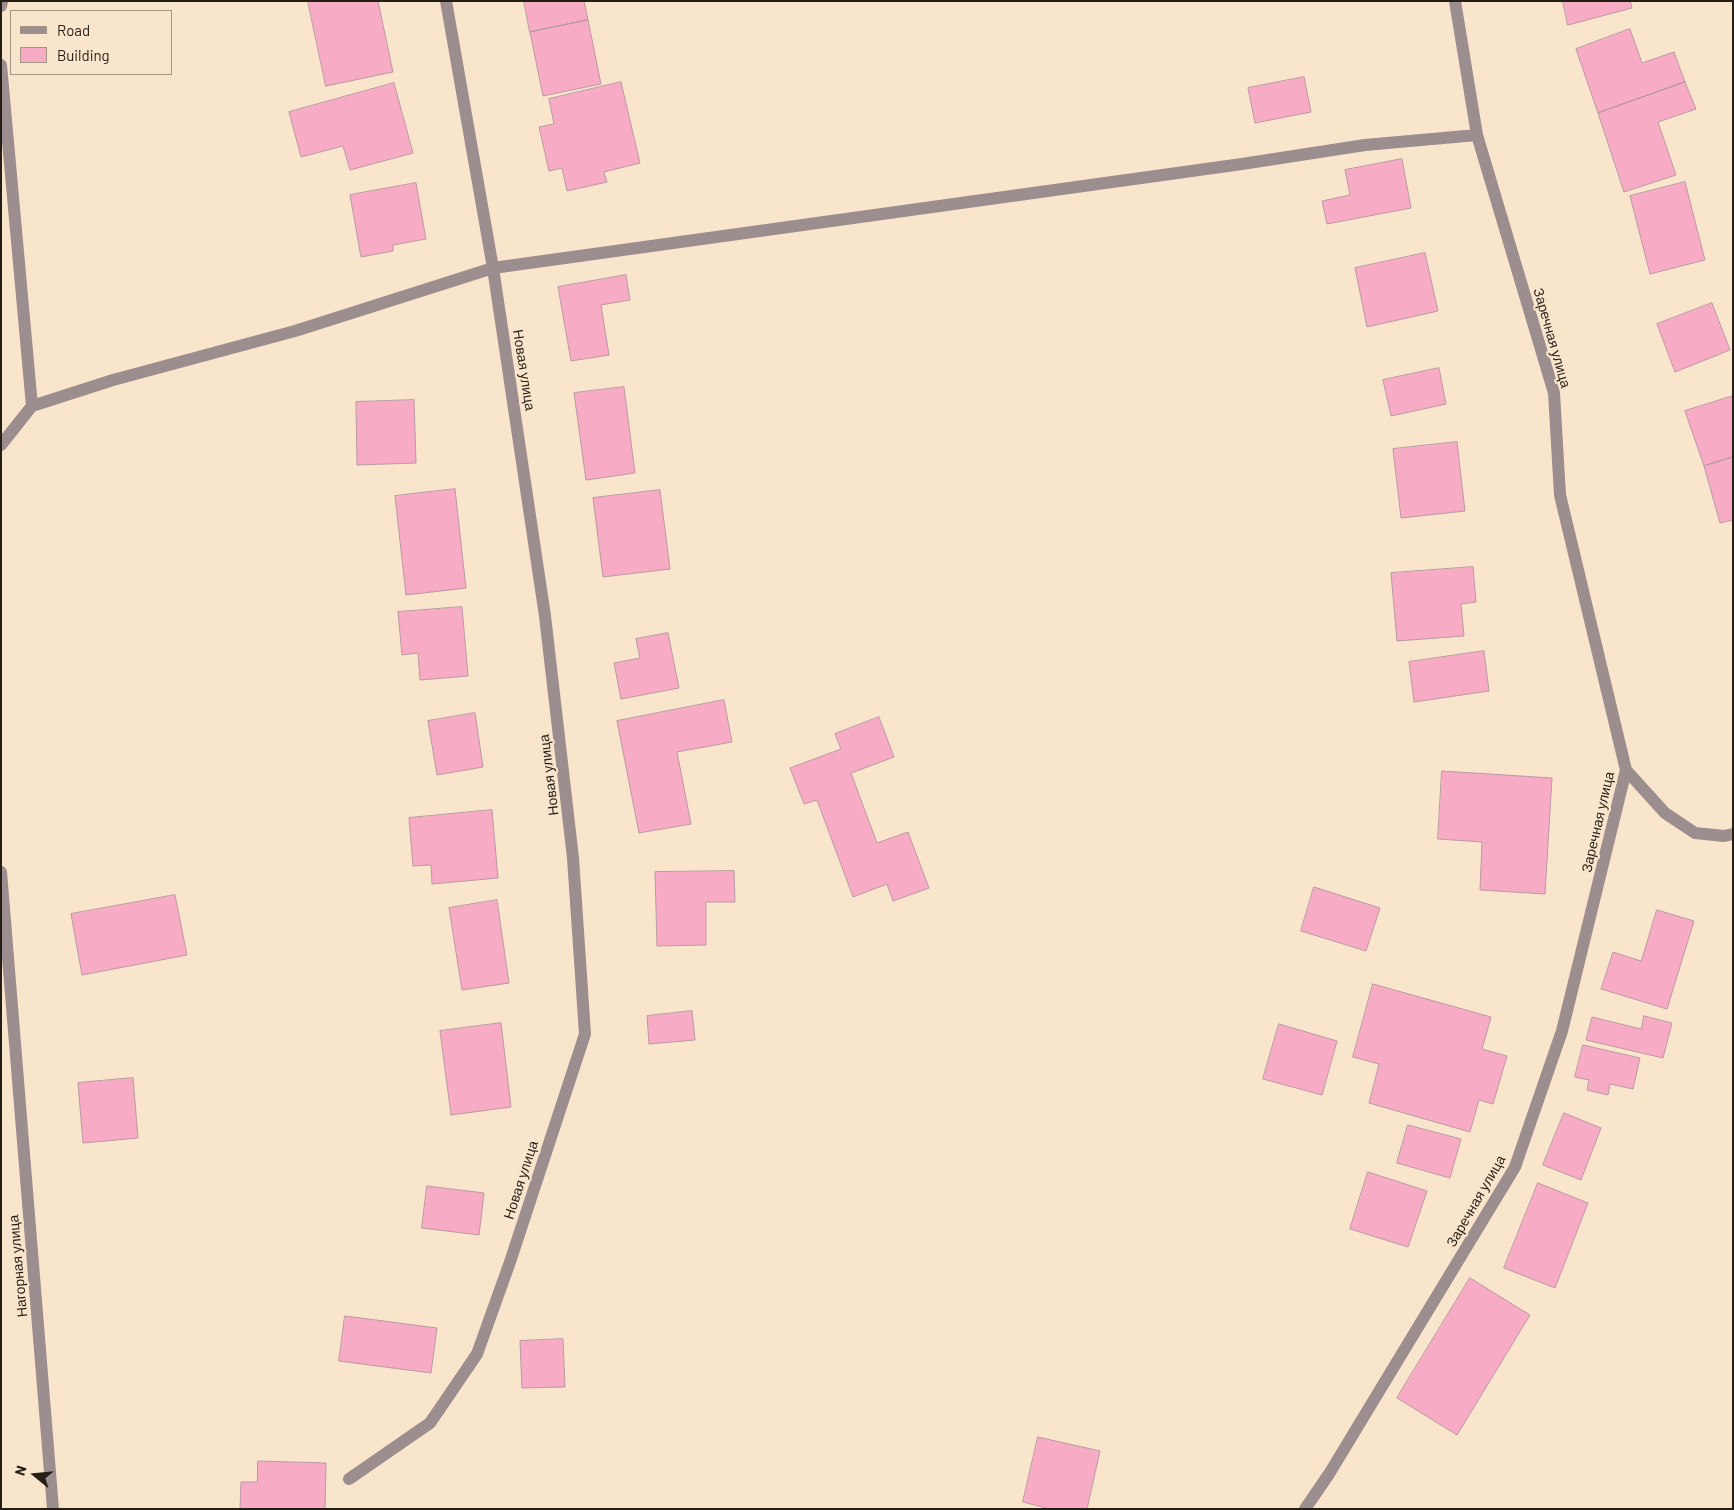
<!DOCTYPE html>
<html>
<head>
<meta charset="utf-8">
<style>
	body { margin:0 }
	#map { position:relative; width:1734px; height:1510px; overflow:hidden; background:#f9e4cc; font-family:Barlow,sans-serif }
	canvas { display:block }
	.frame { position:absolute; inset:0; border:2px solid #251e15; pointer-events:none }
	.legend { position:absolute; left:10px; top:10px; width:162px; height:65px; box-sizing:border-box; background:#f9e4cc; border:1px solid #a49583; margin:0; padding:6px 9px; list-style:none; font-size:15px; color:#251e15 }
	.legend li { display:flex; align-items:center; gap:10px; height:25px }
	.legend b { width:25px; border:1px solid #a49583 }
	.north { position:absolute; left:10px; top:1450px; width:50px; height:50px; -webkit-text-stroke:4px #f9e4cc; paint-order:stroke; rotate:287deg; font-size:14px; font-weight:700; line-height:20px; text-align:center; color:#251e15 }
	.north::after { content:''; display:block; margin:auto; width:18px; height:22px; background:#251e15; clip-path:polygon(50% 0,100% 100%,50% 72%,0 100%) }
</style>
</head>
<body>
<div id="map">
<canvas width="1734" height="1510"></canvas>
<div class="frame"></div>
<ul class="legend">
<li><b style="height:6px;background:#9c8d8e"></b>Road</li>
<li><b style="height:14px;background:#f7abc5"></b>Building</li>
</ul>
<div class="north">N</div>
</div>
<script>
const context = document.querySelector('canvas').getContext('2d');
context.lineJoin = 'round';
function fill(path, color) { context.fillStyle = color; context.fill(path, 'evenodd'); }
function trace(path, color, width, dash) { context.strokeStyle = color; context.lineWidth = width; context.lineCap = dash ? 'butt' : 'round'; context.setLineDash(dash || []); context.stroke(path); }
function write(font, color, halo, rows, align = 'center') {
  context.font = font + ' Barlow,sans-serif'; context.lineWidth = 4.5; context.setLineDash([]); context.textBaseline = 'middle'; context.strokeStyle = halo; context.fillStyle = color; for (const [text, x, y, turn = 0] of rows) {
    context.save(); context.translate(x, y); context.rotate((+turn || 0) * Math.PI / 180); context.textAlign = isNaN(turn) ? turn : align; if (halo) context.strokeText(text, 0, 0); context.fillText(text, 0, 0); context.restore();
  }
}
const building = new Path2D(`
	M308 1H378L393 72 326 86Z
	M524 1H584L588 20 530 32Z
	M1563 1H1630L1632 8 1568 25Z
	M588 20 601 84 543 96 530 32Z
	M1630 29 1642 63 1674 52 1685 82 1598 113 1576 49Z
	M1304 77 1311 112 1255 123 1248 88Z
	M621 82 640 163 604 172 607 182 567 191 562 168 549 171 539 127 554 124 549 99Z
	M1685 82 1696 109 1658 122 1676 175 1624 192 1598 113Z
	M394 83 413 153 350 170 343 146 301 157 289 112Z
	M1402 159 1411 208 1327 224 1322 201 1350 195 1345 170Z
	M1685 182 1705 260 1650 274 1630 196Z
	M416 183 426 239 393 245V251L361 257 350 195Z
	M1425 253 1438 311 1367 327 1355 268Z
	M626 275 630 300 601 305 609 355 571 361 558 287Z
	M1712 303 1730 350 1675 372 1657 324Z
	M1439 368 1446 404 1391 416 1383 380Z
	M624 387 635 473 586 480 574 393Z
	M1733 396V457L1704 466 1685 411Z
	M414 400 416 463 357 465 356 402Z
	M1457 442 1465 511 1401 518 1393 449Z
	M1733 457V520L1720 523 1704 466Z
	M455 489 466 588 406 595 395 496Z
	M660 490 670 569 603 577 593 498Z
	M1473 567 1476 602 1461 604 1464 636 1397 641 1391 573Z
	M462 607 468 676 420 680 418 653 402 655 398 612Z
	M668 633 679 688 621 699 614 663 640 658 636 639Z
	M1484 651 1489 691 1414 702 1409 662Z
	M724 700 732 742 677 752 691 824 639 833 617 721Z
	M475 713 483 767 437 775 428 721Z
	M879 717 894 757 851 773 877 843 908 832 929 888 893 901 887 884 853 897 817 800 804 804 790 768 841 749 835 734Z
	M1442 771 1552 778 1545 894 1480 890 1482 842 1438 839Z
	M492 810 498 878 432 884 431 865 413 866 409 818Z
	M734 871 735 902H706V945L657 946 655 872Z
	M1314 887 1380 908 1366 951 1301 931Z
	M175 895 187 955 82 975 71 914Z
	M497 900 509 983 462 990 449 908Z
	M1657 910 1694 921 1667 1009 1601 989 1613 952 1641 961Z
	M1373 984 1491 1017 1482 1049 1507 1056 1493 1104 1479 1100 1470 1132 1369 1103 1379 1064 1353 1057Z
	M692 1011 695 1040 649 1044 647 1016Z
	M1644 1016 1672 1023 1663 1058 1586 1040 1592 1017 1641 1029Z
	M501 1023 511 1107 451 1115 440 1031Z
	M1279 1024 1337 1041 1322 1095 1263 1079Z
	M1583 1045 1640 1058 1633 1089 1610 1084 1608 1095 1587 1090 1589 1080 1575 1077Z
	M133 1078 138 1138 83 1143 78 1083Z
	M1564 1113 1601 1128 1581 1180 1543 1165Z
	M1408 1125 1461 1139 1450 1178 1397 1163Z
	M1368 1172 1427 1191 1408 1247 1350 1229Z
	M1538 1183 1588 1203 1555 1288 1504 1268Z
	M427 1186 484 1193 479 1235 422 1228Z
	M1470 1278 1530 1315 1457 1435 1397 1398Z
	M345 1316 437 1328 431 1373 339 1361Z
	M563 1339 565 1387 522 1388 520 1341Z
	M1038 1437 1100 1451 1087 1509H1050L1023 1502Z
	M258 1461 326 1463 325 1509H240L241 1482H257Z`);
const street = new Path2D(`
	M1 6 2 1
	M1 65 32 406
	M1 445 32 406 113 380 295 331 493 268 1242 164 1365 145 1477 135
	M1626 770 1665 813 1695 833 1724 836 1733 834
	M1 872 53 1509
	M349 1479 430 1423 477 1354 510 1262 585 1034 573 858 545 616 493 268 446 1
	M1305 1509 1329 1474 1515 1167 1562 1031 1626 770 1560 495 1554 393 1477 135 1455 1`);
const streetNames = [
	["Заречная улица",1552,338,74],
	["Новая улица",524,370,81],
	["Новая улица",549,775,-97],
	["Заречная улица",1598,822,-77],
	["Новая улица",521,1180,-72],
	["Заречная улица",1476,1201,-60],
	["Нагорная улица",18,1266,-95]
];
fill(building, '#f7abc5');
trace(building, '#b99aa4', 1);
trace(street, '#9c8d8e', 12);
write('14px', '#251e15', '#f9e4cc', streetNames);
</script>
</body>
</html>
